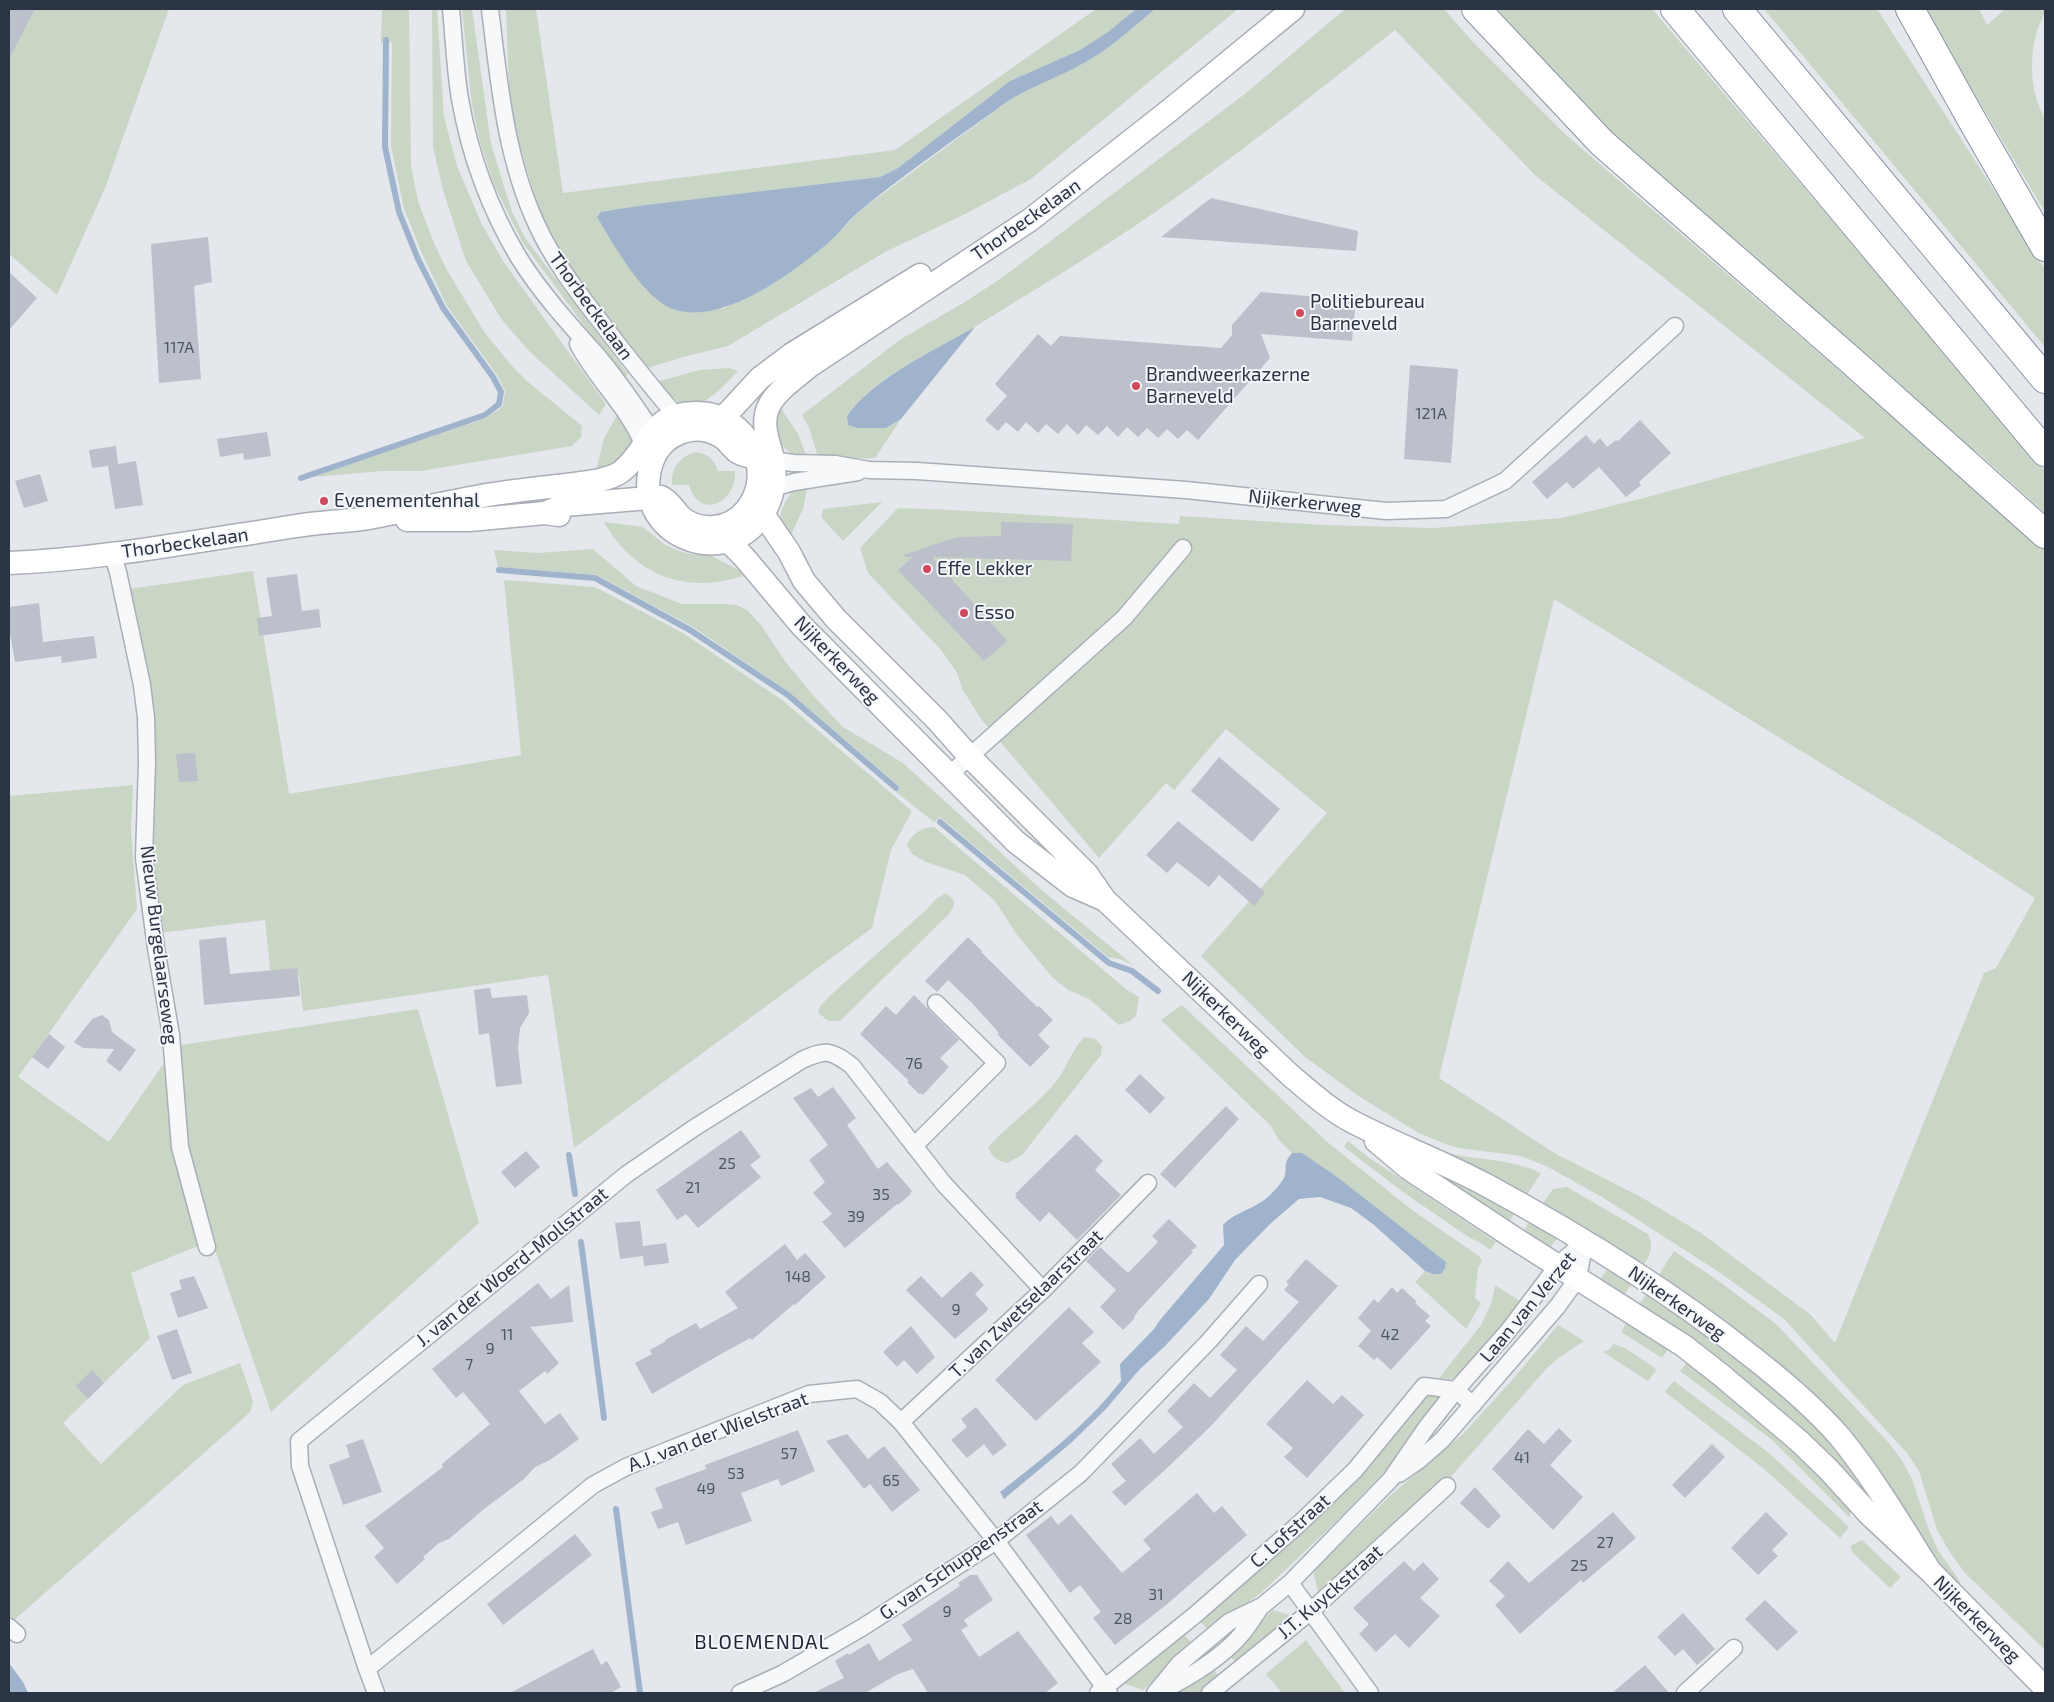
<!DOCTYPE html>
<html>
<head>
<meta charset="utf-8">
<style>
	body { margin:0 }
	#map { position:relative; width:2054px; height:1702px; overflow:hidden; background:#e4e7ec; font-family:"Exo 2",sans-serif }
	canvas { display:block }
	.frame { position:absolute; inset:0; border:10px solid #2b3445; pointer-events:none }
</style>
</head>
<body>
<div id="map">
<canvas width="2054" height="1702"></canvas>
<div class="frame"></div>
</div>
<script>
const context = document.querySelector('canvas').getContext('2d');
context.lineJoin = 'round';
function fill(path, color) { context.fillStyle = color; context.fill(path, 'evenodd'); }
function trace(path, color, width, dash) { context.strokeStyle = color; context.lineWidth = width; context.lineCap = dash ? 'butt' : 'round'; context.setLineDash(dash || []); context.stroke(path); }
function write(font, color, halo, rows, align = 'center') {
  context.font = font + ' "Exo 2",sans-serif'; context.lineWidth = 4; context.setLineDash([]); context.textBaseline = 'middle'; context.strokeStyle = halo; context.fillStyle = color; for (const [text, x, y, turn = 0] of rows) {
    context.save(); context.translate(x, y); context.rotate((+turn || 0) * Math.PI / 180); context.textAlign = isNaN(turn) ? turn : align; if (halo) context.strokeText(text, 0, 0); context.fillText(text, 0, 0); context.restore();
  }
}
const green = new Path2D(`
	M9 9H169L105 188 57 295 9 254Z
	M382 9H409L411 166 418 201 434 243 447 270 485 333 511 365 527 381 582 426 581 437 572 446 420 471H382L301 478 487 418 503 406 505 391 497 375 447 306 423 256 404 209 391 146 392 42 381 43Z
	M432 9H437L444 117 457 166 482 225 505 264 606 404 599 415 528 350 502 320 466 261 443 190 433 147Z
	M462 9H472L491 144 512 212 525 238 628 374 623 378 523 243 494 185 480 142 472 105Z
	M506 9H536L563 193 895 150 1096 9H1136L1108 32 1080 50 1010 81 898 168 880 177 601 212 722 309 757 292 793 270 828 243 861 210 1011 99C1035 85 1061 76 1084 63 1110 49 1132 28 1155 9H1238L1031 179 963 215 885 252 728 346 683 357 648 368 580 282 541 217 516 133 509 89Z
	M1345 9H1444L1472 41 1566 135 2015 522 2045 550V1650L1965 1573 1951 1554 1937 1530 1919 1471 1907 1453 1784 1319 1719 1272 1602 1197 1546 1166 1521 1156 1459 1148 1445 1144 1419 1133 1360 1097 1305 1057 1201 956 1327 813 1226 729 1174 790 1166 783 1099 858 981 719 963 690 956 671 941 650 868 573 860 548 898 508C992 511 1085 519 1179 524L1180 516 1325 525 1434 528 1562 518 1640 499 1865 438 1536 176 1395 30C1314 94 1233 159 1148 217 1092 255 1033 291 976 326 934 352 875 375 847 416L848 425 857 428H886L901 419 875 458 819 460 809 428 802 415 901 339 965 302 1003 277 1246 93ZM1554 599 1941 837 2035 898 1996 968 1984 973 1835 1343 1811 1315 1701 1233 1641 1197 1556 1154 1439 1078Z
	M1487 9H1652L2045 471V513L1977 452 1974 453 1737 241 1601 128Z
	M1764 9H1877L2045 269V347Z
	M1924 9H1979L1987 25 2005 9H2045C2044 16 2040 23 2037 31 2029 58 2030 94 2045 118V212Z
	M729 368 738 371C710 401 689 423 656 382L700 370Z
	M780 407 798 434 807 458C777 452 772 434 780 407Z
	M619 412 632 439 631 450 615 466 596 471 604 438Z
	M696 452C708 454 714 459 718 471H735C737 503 699 521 689 485H672C671 468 680 456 696 452Z
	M807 489 803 509 789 539C775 519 780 510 792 491Z
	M882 502 843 541 821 517 823 509Z
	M604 522 643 527 664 544 676 550 690 554 711 556 739 570 743 576C685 595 634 575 604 522Z
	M593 549 636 586 682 604H727L737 605 747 610 761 625 785 661 811 693 843 727 903 763 1045 893 1133 965 1120 959 1108 957 940 817 934 822 896 792 900 787 789 692 693 627 597 575 498 567 494 550 538 553Z
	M253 571 289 794 521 755 504 580 595 587 683 633 782 700 912 811 891 850 872 928 574 1148 548 975 303 1011 299 975 271 978 265 920 159 933 150 844 153 710 133 620 130 589Z
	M133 785 131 829 137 909 18 1077 109 1142 164 1063 168 1090 203 1244 131 1273 150 1338 63 1423 101 1464 183 1385 240 1363 253 1401 251 1410 246 1416 12 1622 9 1619V796Z
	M934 827 1127 990 1139 997 1136 1016 1130 1021 1119 1025 1089 999 1068 990 1052 977 1017 935 995 901 965 875 926 862 912 854 907 845C912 833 921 828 934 827Z
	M946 893 953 899 954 905 950 913 840 1021H829L818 1013 820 1006 834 992 926 910 936 899Z
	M1182 1005 1326 1141 1412 1210 1479 1256 1482 1261 1478 1268 1475 1298 1481 1303 1466 1329 1415 1282 1425 1271 1433 1274 1445 1262 1336 1176 1302 1153H1292L1278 1139 1271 1126 1161 1020Z
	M418 1009 479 1223 271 1412 204 1218 189 1167 175 1046Z
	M1085 1037 1095 1039 1102 1046 1101 1055 1022 1155 1007 1163C997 1160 992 1157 988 1147 1010 1123 1038 1105 1058 1079 1067 1066 1074 1046 1085 1037Z
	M1348 1141 1368 1157 1496 1242 1490 1250 1482 1244 1467 1236 1403 1192 1344 1147Z
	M1441 1152C1474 1160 1509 1158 1541 1173L1525 1198Z
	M1412 1160 1519 1207 1507 1225Z
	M1567 1187 1648 1234C1654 1247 1651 1254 1643 1266L1541 1206 1553 1189Z
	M1533 1216 1558 1236 1548 1252 1521 1235Z
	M1674 1251 1720 1282 1776 1324 1888 1442 1901 1459 1912 1479 1929 1530 1938 1550 1961 1583 1957 1584 1932 1554 1883 1485 1658 1276Z
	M1607 1269 1632 1283 1622 1298 1598 1283Z
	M1495 1285 1520 1301 1466 1373 1452 1379 1439 1378 1481 1325 1492 1301Z
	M1647 1293 1687 1320 1807 1412 1866 1489 1863 1491 1637 1308Z
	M1630 1317 1665 1340 1667 1351 1662 1358 1621 1332Z
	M1558 1325 1584 1341 1560 1357 1547 1368 1449 1479 1433 1486 1319 1597 1313 1571 1392 1494 1463 1434 1513 1379Z
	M1613 1344 1625 1348 1655 1368 1656 1371 1648 1381 1603 1352 1610 1349Z
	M1695 1362 1850 1502V1518L1771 1439 1680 1371 1686 1364Z
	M1674 1381 1769 1453 1849 1527 1840 1538 1764 1469 1665 1392Z
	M1433 1394 1442 1397V1402L1384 1472 1341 1517 1262 1592 1209 1631 1200 1621C1251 1578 1301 1535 1348 1488 1376 1460 1399 1428 1424 1397Z
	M1862 1540 1901 1577 1890 1588 1853 1553 1850 1546Z
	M1273 1610 1293 1616 1237 1664 1228 1654Z
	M1184 1635 1193 1644 1143 1690 1123 1683Z
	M1306 1640 1345 1693H1282L1266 1674Z
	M1212 1667 1220 1678 1201 1693H1176Z`);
const water = new Path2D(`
	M1136 9H1155C1132 28 1110 49 1084 63 1061 76 1035 85 1011 99 961 135 910 170 862 209 849 219 840 233 827 244 792 273 725 324 676 310 645 302 613 243 597 217L601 212 638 206 880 177 898 168 1010 81 1080 50 1108 32Z
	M975 327 901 419 886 428H857L848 425 847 416C873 378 935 350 975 327Z
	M1292 1153H1302L1336 1176 1446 1262 1445 1268 1441 1274H1433L1425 1271 1374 1225 1351 1208 1320 1197 1299 1199 1270 1224 1235 1260 1209 1299 1165 1346 1139 1370 1106 1409 1071 1443 1004 1499 1000 1492C1043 1458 1087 1425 1121 1381L1120 1364 1154 1329 1160 1320 1224 1245 1223 1225C1236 1211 1257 1209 1272 1193 1276 1189 1281 1183 1284 1178 1288 1168 1282 1164 1292 1153Z
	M9 1663 23 1682 28 1693H9Z`);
const stream = new Path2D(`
	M301 478 485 415 499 404 501 392 493 377 443 308 418 259 399 212 385 147 386 40
	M499 570 595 578 690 630 788 695 896 788
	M940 822 1109 963 1132 971 1158 991
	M569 1155 575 1194
	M581 1242 604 1418
	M616 1509 640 1693`);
const building = new Path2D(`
	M9 9H35L9 59Z
	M1211 198 1358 231 1356 251 1161 237Z
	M208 237 212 282 194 286 201 379 159 383 151 244Z
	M9 272 37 298 9 330Z
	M1261 292 1356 300 1352 341 1261 334 1270 358 1198 440 1187 430 1178 439 1167 429 1158 438 1147 428 1138 437 1127 427 1118 437 1107 426 1098 435 1086 425 1078 435 1067 424 1058 434 1046 424 1038 433 1026 422 1018 432 1006 422 998 431 985 420 1007 396 995 384 1038 334 1051 346 1060 336 1221 348 1232 335V325Z
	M1410 365 1458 369 1451 463 1404 459Z
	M1640 420 1671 453 1639 482 1641 485 1626 497 1599 467 1573 489 1567 482 1547 499 1532 482 1586 435 1594 444 1600 438 1607 447 1616 440 1618 441Z
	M267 432 271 456 244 460 243 453 220 457 217 439Z
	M116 446 118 464 136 461 143 505 115 509 108 466 92 468 89 450Z
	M40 474 48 501 24 508 15 481Z
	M1001 522 1073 524 1071 561 932 557 1007 641 984 661 898 570 913 557H905L904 555 945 541 959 537 1001 536Z
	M297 574 302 611 319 609 321 627 259 636 257 618 272 616 266 578Z
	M39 603 43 642 94 636 97 658 62 663 61 656 15 662 9 628V607Z
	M195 753 198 781 179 782 176 754Z
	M1219 757 1280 809 1252 842 1191 791Z
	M1178 821 1265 892 1254 906 1219 875 1209 887 1177 862 1167 873 1146 855Z
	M226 937 230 974 297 968 300 996 204 1005 199 940Z
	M968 937 982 951 981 952 1037 1007 1039 1006 1053 1020 1038 1035 1050 1047 1030 1067 997 1034 999 1033 972 1003 948 980 937 992 925 981Z
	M490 988 492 998 527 995 529 1013 520 1028 518 1048 522 1084 496 1087 489 1033 479 1035 474 990Z
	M914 995 959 1040 940 1058 949 1067 923 1095 921 1093 919 1094 907 1082 909 1081 860 1034 886 1006 896 1015Z
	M102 1015 109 1020 112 1032 136 1050 120 1072 106 1061 114 1049 83 1048 74 1042 92 1019Z
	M49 1034 65 1047 48 1069 32 1057Z
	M1140 1074 1165 1098 1150 1114 1125 1090Z
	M833 1087 856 1118 847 1125 878 1169 887 1162 912 1191 910 1193 911 1194 898 1205 897 1204 845 1248 822 1222 832 1214 813 1193 825 1182 809 1160 828 1145 793 1098 811 1088 818 1097Z
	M1226 1106 1239 1119 1175 1188 1160 1174Z
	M741 1130 761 1157 750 1165 761 1177 698 1228 686 1214 677 1220 656 1190Z
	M1076 1134 1103 1161 1095 1170 1121 1195 1077 1240 1049 1212 1040 1222 1015 1197 1017 1195 1015 1194Z
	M526 1151 540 1167 515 1188 501 1172Z
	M1169 1219 1197 1246 1191 1251 1193 1252 1138 1311 1134 1317 1135 1318 1123 1330 1100 1307 1116 1290 1086 1261 1100 1247 1128 1273 1158 1242 1152 1236Z
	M640 1221 643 1246 666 1243 669 1263 644 1266 643 1256 620 1259 615 1223Z
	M785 1244 797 1260 805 1253 826 1277 795 1305 794 1304 752 1340 750 1338 714 1358 652 1394 635 1363 652 1354 650 1350 666 1341 665 1340 696 1323 700 1329 738 1308 725 1292Z
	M1306 1259 1338 1286 1211 1426 1166 1469 1125 1506 1112 1492 1126 1481 1111 1464 1140 1438 1154 1454 1183 1427 1167 1411 1194 1383 1210 1398 1237 1370 1220 1355 1246 1326 1263 1341 1299 1302 1284 1290 1289 1284 1286 1282Z
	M971 1271 984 1285 975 1294 988 1308 987 1311 955 1339 906 1290 921 1276 942 1298Z
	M194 1276 208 1308 178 1318 170 1293 182 1289 179 1280Z
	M538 1283 551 1299 569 1285 573 1322 530 1327 559 1363 547 1374 545 1371 519 1391 545 1424 560 1413 579 1439 550 1460 535 1467 524 1479 484 1509 449 1539 439 1543 423 1557 425 1559 397 1584 374 1557 384 1548 365 1526 443 1467 442 1464 490 1424 463 1392 456 1398 432 1369Z
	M1392 1287 1397 1293 1402 1288 1417 1302 1415 1303 1430 1316 1425 1321 1431 1326 1391 1370 1377 1357 1374 1360 1358 1346 1371 1331 1358 1318 1374 1299 1378 1303Z
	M1069 1307 1094 1332 1082 1343 1101 1362 1036 1421 995 1380Z
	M911 1326 935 1357 917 1374 904 1360 897 1367 883 1352Z
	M177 1329 192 1373 172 1380 157 1336Z
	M92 1370 104 1383 88 1399 76 1386Z
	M1307 1380 1333 1404 1342 1395 1364 1415 1307 1478 1284 1457 1293 1448 1266 1424Z
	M976 1407 1007 1445 993 1456 984 1444 967 1458 951 1440 967 1427 961 1419Z
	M1559 1428 1572 1441 1550 1465 1583 1497 1553 1530 1492 1469 1528 1429 1544 1444Z
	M798 1430 815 1471 781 1486 778 1479 741 1493 752 1521 686 1545 678 1522 658 1529 651 1512 663 1508 655 1488 706 1469 705 1465Z
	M847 1434 868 1459 884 1446 920 1490 892 1512 870 1484 864 1489 826 1441Z
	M363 1439 382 1492 343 1505 329 1465 350 1457 346 1445Z
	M1712 1444 1725 1457 1685 1498 1672 1485Z
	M1475 1487 1501 1516 1488 1529 1460 1503Z
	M1197 1493 1214 1513 1222 1506 1247 1535 1166 1605 1115 1645 1093 1618 1101 1612 1080 1585 1070 1593 1026 1535 1051 1516 1058 1525 1071 1514 1122 1573 1151 1549 1143 1540Z
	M1613 1512 1636 1538 1583 1583 1581 1580 1520 1634 1495 1605 1505 1596 1489 1581 1508 1561 1529 1583Z
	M1766 1512 1788 1534 1772 1550 1778 1556 1758 1575 1731 1548Z
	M575 1534 592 1555 503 1625 487 1604Z
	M1404 1561 1414 1571 1423 1562 1439 1579 1420 1598 1440 1616 1409 1648 1395 1634 1376 1652 1359 1634 1369 1624 1353 1608Z
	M970 1575H977L993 1600 964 1620 968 1626 961 1630 979 1657 1018 1631 1058 1683 1045 1693H928L913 1669 898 1674 865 1693H813L844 1678 835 1661 848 1653 849 1655 869 1643 879 1661 912 1640 902 1625 960 1586 958 1583Z
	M1765 1600 1798 1632 1777 1651 1745 1619Z
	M1683 1613 1715 1649 1697 1665 1683 1649 1675 1656 1657 1637Z
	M593 1649 601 1665 607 1661 621 1687 611 1693H510Z
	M1645 1665 1669 1693H1612Z`);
const street = new Path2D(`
	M451 9C454 39 455 69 460 99 470 156 489 208 519 258 541 293 569 324 597 355 617 379 635 405 652 431
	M490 9C499 81 505 156 536 223 552 259 576 290 600 321 625 354 650 385 676 416
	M578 344C596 379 628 407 643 444
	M773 460 793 463 835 464 869 470 917 471 1186 490 1386 511 1446 509 1505 481 1675 326
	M772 488 794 482 858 472
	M112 554 118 572 142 685 146 718 147 762 144 858 156 948 171 1035 180 1147 207 1247
	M949 775 1124 618 1183 548
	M914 1146 997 1063 936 1003
	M901 1422 1043 1290 1148 1183
	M1399 1474 1418 1461 1442 1440 1557 1307 1578 1278 1585 1241
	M1290 1583 1370 1693
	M9 1627 17 1634
	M367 1669 300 1466 299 1441 627 1174 694 1128 802 1060C826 1049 831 1050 852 1066L944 1184 1043 1290
	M376 1693 367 1669 593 1485 626 1467 809 1394 857 1389 880 1402 901 1422 996 1541 1109 1693
	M740 1693 782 1674 863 1627 996 1541 1081 1473 1209 1341 1259 1284
	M1098 1693 1195 1615 1299 1524 1355 1470 1424 1386 1456 1390 1473 1405
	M1155 1693 1179 1664 1229 1622 1262 1606 1290 1583 1391 1479 1426 1428 1456 1390 1509 1330 1558 1265 1585 1241
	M1158 1693C1186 1679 1219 1660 1240 1636 1248 1627 1254 1617 1260 1608
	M1210 1693 1311 1611 1447 1486
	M1685 1693 1734 1648`);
const secondary = new Path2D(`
	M713 429 760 378 792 354 920 275
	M773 460C763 458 747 458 739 453 732 449 728 440 720 436 694 421 662 434 652 462 628 533 725 575 763 514 773 499 777 477 773 459 769 442 761 425 768 408 775 391 797 377 811 365L1030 220 1170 110 1293 9
	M763 514 789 552 804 581 836 619 937 720 969 756 1087 874 1105 900 1290 1075C1310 1092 1330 1110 1353 1122 1397 1145 1444 1162 1488 1186 1580 1236 1670 1291 1751 1356 1783 1381 1814 1407 1840 1437 1874 1479 1901 1525 1930 1571
	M407 520H469L545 513 559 515
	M728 541 744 557 801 625 1016 842 1073 886 1105 900
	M9 563C86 560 162 547 238 535 262 532 286 527 310 524 327 522 345 521 362 519 401 512 438 504 476 497 503 492 530 489 557 486 572 484 586 483 600 480 608 478 616 476 622 471 651 448 648 411 699 413 747 414 777 472 746 510 730 530 700 533 681 517 674 510 671 502 661 497L564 505 545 513
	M1376 1141 1408 1168 1514 1238 1684 1346 1721 1375 1799 1441 1828 1469 1870 1515 1930 1571 2045 1688`);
const highway = new Path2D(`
	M1476 9 1602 143 1855 364 2045 534
	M1675 9 2045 452
	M1737 9 2045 379
	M1910 9 1973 122 2045 247`);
const markers = [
	[1300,313,5,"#d1495b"],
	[1136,386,5,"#d1495b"],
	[324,501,5,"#d1495b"],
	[927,569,5,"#d1495b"],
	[964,613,5,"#d1495b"]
];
const numberNames = [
	["117A",179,348],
	["121A",1431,414],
	["76",914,1064],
	["25",727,1164],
	["21",693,1188],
	["35",881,1195],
	["39",856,1217],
	["148",798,1277],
	["9",956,1310],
	["11",507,1335],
	["42",1390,1335],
	["9",490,1349],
	["7",469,1365],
	["57",789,1454],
	["41",1522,1458],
	["53",736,1474],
	["65",891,1481],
	["49",706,1489],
	["27",1605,1543],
	["25",1579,1566],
	["31",1156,1595],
	["9",947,1612],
	["28",1123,1619]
];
const streetNames = [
	["Thorbeckelaan",1026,220,-35],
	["Thorbeckelaan",591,306,54],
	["Nijkerkerweg",1305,502,6],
	["Thorbeckelaan",185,543,-8],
	["Nijkerkerweg",837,660,46],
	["Nieuw Burgelaarseweg",159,945,83],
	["Nijkerkerweg",1226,1014,44],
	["J. van der Woerd-Mollstraat",512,1267,-39],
	["Nijkerkerweg",1677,1303,35],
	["T. van Zwetselaarstraat",1026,1304,-44],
	["Laan van Verzet",1528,1307,-50],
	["A.J. van der Wielstraat",718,1432,-21],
	["C. Lofstraat",1290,1531,-42],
	["G. van Schuppenstraat",961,1560,-35],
	["J.T. Kuyckstraat",1330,1592,-41],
	["Nijkerkerweg",1977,1619,45]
];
const poiNames = [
	["Politiebureau",1310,302],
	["Barneveld",1310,324],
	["Brandweerkazerne",1146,375],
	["Barneveld",1146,397],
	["Evenementenhal",334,501],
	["Effe Lekker",937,569],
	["Esso",974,613]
];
const neighbourhoodNames = [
	["BLOEMENDAL",762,1642]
];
fill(green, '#c9d6c5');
fill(water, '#9fb4cc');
trace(stream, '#9fb4cc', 6);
fill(building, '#bbc0ca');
trace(street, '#a9aeb7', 19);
trace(secondary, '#a9aeb7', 25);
trace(highway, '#8b94a3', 30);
trace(street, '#f7f8fa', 16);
trace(secondary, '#fff', 22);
trace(highway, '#fff', 28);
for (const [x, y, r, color] of markers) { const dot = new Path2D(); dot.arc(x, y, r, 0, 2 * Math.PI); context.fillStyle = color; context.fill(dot); trace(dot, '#f4f6f9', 2); }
write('16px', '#4f5766', null, numberNames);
write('19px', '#2b3445', '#f4f6f9', streetNames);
write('19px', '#2b3445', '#f4f6f9', poiNames, 'left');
context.letterSpacing = '1px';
write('20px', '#1d2536', '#f4f6f9', neighbourhoodNames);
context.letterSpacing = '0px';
</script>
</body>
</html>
